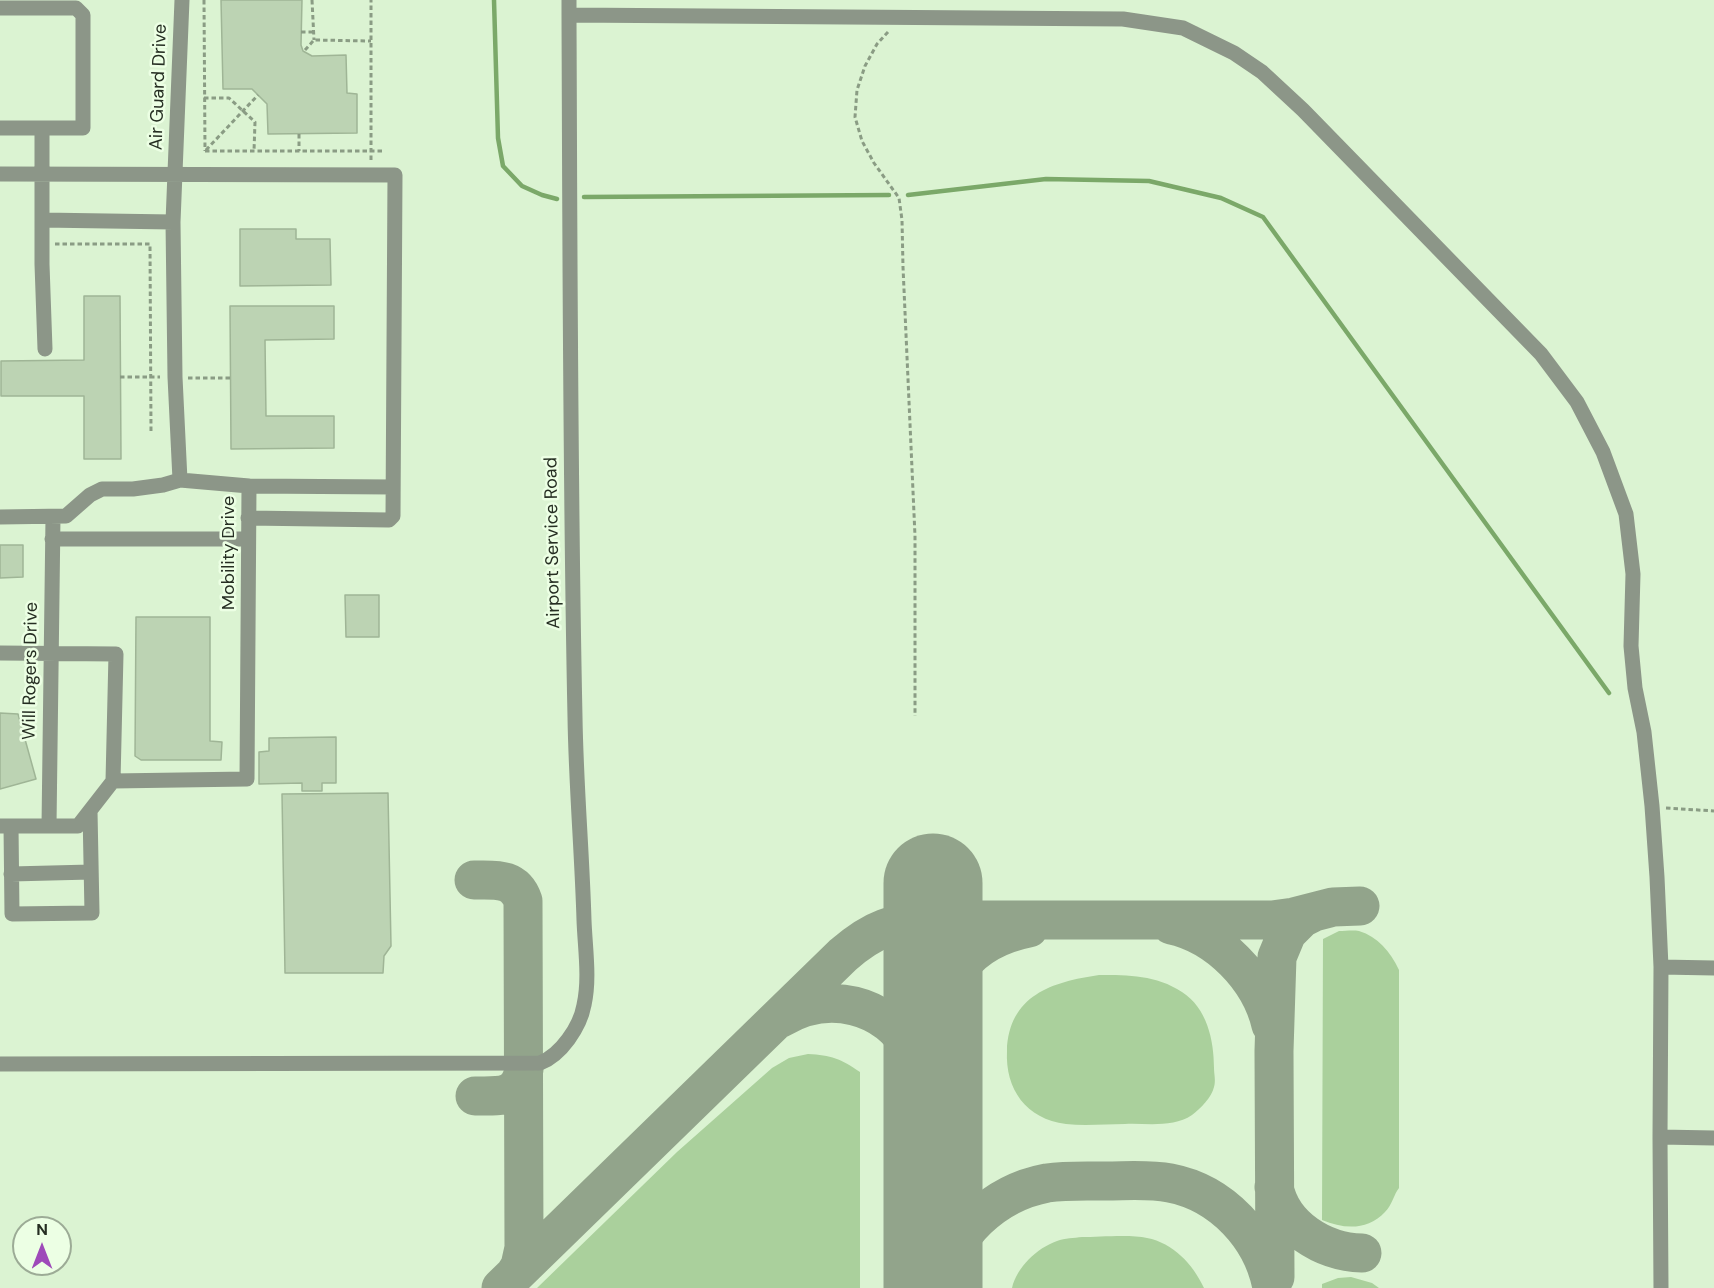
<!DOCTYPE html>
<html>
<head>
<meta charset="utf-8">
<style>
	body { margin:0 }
	#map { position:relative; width:1714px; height:1288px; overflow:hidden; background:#dbf3d2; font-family:"DM Sans",sans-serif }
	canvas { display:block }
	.north { position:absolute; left:12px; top:1216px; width:60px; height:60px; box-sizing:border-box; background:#ecffe4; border:2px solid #9cab96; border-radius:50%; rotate:0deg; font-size:16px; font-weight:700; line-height:24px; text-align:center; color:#252e22 }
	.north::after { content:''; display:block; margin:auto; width:21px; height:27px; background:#9e4ab9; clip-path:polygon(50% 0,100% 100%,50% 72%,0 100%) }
</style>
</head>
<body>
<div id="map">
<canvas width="1714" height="1288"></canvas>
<div class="north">N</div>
</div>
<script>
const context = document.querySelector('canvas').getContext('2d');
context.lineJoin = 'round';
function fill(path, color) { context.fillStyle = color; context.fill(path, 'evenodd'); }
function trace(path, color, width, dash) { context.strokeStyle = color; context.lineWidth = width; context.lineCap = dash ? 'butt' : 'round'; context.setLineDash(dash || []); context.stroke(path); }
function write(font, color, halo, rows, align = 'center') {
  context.font = font + ' "DM Sans",sans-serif'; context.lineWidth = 5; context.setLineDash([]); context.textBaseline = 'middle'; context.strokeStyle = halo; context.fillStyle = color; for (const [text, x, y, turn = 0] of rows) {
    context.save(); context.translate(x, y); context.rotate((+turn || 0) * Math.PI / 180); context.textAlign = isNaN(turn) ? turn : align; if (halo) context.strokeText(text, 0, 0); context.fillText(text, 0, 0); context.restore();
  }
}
const green = new Path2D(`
	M1339 931C1345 931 1353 930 1359 931 1378 937 1390 951 1399 970V1188C1394 1194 1392 1205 1385 1212 1367 1231 1344 1229 1322 1220L1323 939Z
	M1099 975C1129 975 1156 975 1182 992 1207 1008 1214 1040 1214 1068 1214 1074 1216 1081 1214 1087 1212 1097 1200 1109 1192 1115 1173 1128 1147 1123 1125 1124 1106 1124 1085 1126 1066 1124 1026 1119 1005 1089 1007 1051 1009 995 1052 982 1099 975Z
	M808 1054C831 1055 841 1059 860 1072V1288H537L677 1152 772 1068 789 1058Z
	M1082 1237C1099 1237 1131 1234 1147 1238 1173 1243 1193 1264 1204 1288H1012C1017 1267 1037 1248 1057 1241 1065 1238 1074 1238 1082 1237Z
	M1351 1277 1372 1283 1379 1288H1322V1284L1338 1278Z`);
const stream = new Path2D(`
	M494 0 498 138 503 166 522 186 542 195 557 199
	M908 195 1046 179 1149 181 1221 198 1263 217 1609 693
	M584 197 889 195`);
const taxiway = new Path2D(`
	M474 880C495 880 515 877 523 901L524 1248 520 1266 515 1274
	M1171 925C1218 935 1260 978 1271 1025
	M781 1018C828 990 885 1003 913 1051 923 1067 928 1085 933 1103
	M933 1042C942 981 964 941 1029 928
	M475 1096C499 1096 519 1099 524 1069
	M1274 1187C1282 1227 1323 1252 1362 1253
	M1275 1277 1274 1051 1277 957 1287 933 1302 918 1314 912
	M501 1288 843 955C874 928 892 923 933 920H1272L1294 917 1333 907 1360 906
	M940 1288C950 1234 994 1193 1047 1183 1067 1180 1087 1181 1106 1181 1127 1181 1149 1179 1170 1183 1222 1193 1263 1237 1272 1288`);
const runway = new Path2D(`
	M933 883V1288`);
const building = new Path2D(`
	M221 0H302L301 45 303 51 312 56 346 55 347 93 357 94V133L268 134 267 104 252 89H223Z
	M240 229H296V239H330L331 285 240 286Z
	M84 296H120L121 459H84V396H1V361L84 360Z
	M230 306H334V339L265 340 266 416H334V448L231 449Z
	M0 545H23V577L0 578Z
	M345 595H379V637H346Z
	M136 617H210V741L222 742 221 760H141L135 756Z
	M0 713 18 714 36 779 0 789Z
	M336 737V783H322V791H302V783L259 784V752L269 751V738Z
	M388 793 391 946 384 956 383 973H285L282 794Z`);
const path = new Path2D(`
	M204 0 205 151
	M312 0 314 40
	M301 32H313
	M888 32 877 44 865 66 857 90 855 117 862 141 874 163 899 198 902 220 903 267 915 536V716
	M305 50 314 40 371 41
	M204 98H229L255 122 254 151
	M299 134V151
	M206 150 258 95
	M205 151H384
	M371 160V0
	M55 244H150L151 432
	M120 377H160
	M188 378H230
	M1666 808 1714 811`);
const minor = new Path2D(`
	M569 0V15L1123 19 1183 28 1234 53 1262 72 1303 110 1541 354 1577 402 1603 452 1626 514 1633 574 1631 646 1635 688 1644 732 1652 806 1657 877 1661 967 1660 1137 1714 1138
	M0 8H76L83 15V128H0
	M42 128V264L45 349
	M0 174 395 175 393 516 389 520 248 518
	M42 220 173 222
	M249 486 393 487
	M0 517 66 516 90 495 102 489H133L163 485 180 480
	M52 539H248
	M0 653 116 654 113 781
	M0 826H78L113 781 247 779 249 486 180 480 175 377 173 222 182 0
	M11 826 12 914 92 913 90 811
	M49 826 53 517
	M11 874 91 872
	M1661 967 1714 968
	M0 1064 540 1063C561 1055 580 1027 584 1005 590 978 585 948 584 920 582 852 576 785 575 717 570 483 570 249 569 15
	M1660 1137 1661 1288`);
const streetNames = [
	["Air Guard Drive",159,87,-88],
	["Airport Service Road",553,543,-91],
	["Mobility Drive",229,553,-90],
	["Will Rogers Drive",31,671,-89]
];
fill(green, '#aad09c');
trace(stream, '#7ba869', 4.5);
trace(taxiway, '#92a48b', 39);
trace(runway, '#92a48b', 99);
fill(building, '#bcd3b3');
trace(building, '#9fb596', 1.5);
trace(path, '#8a9c84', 3, [4.5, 3]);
trace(minor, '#8c9688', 15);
write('18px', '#252e22', '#ecffe4', streetNames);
</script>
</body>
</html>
